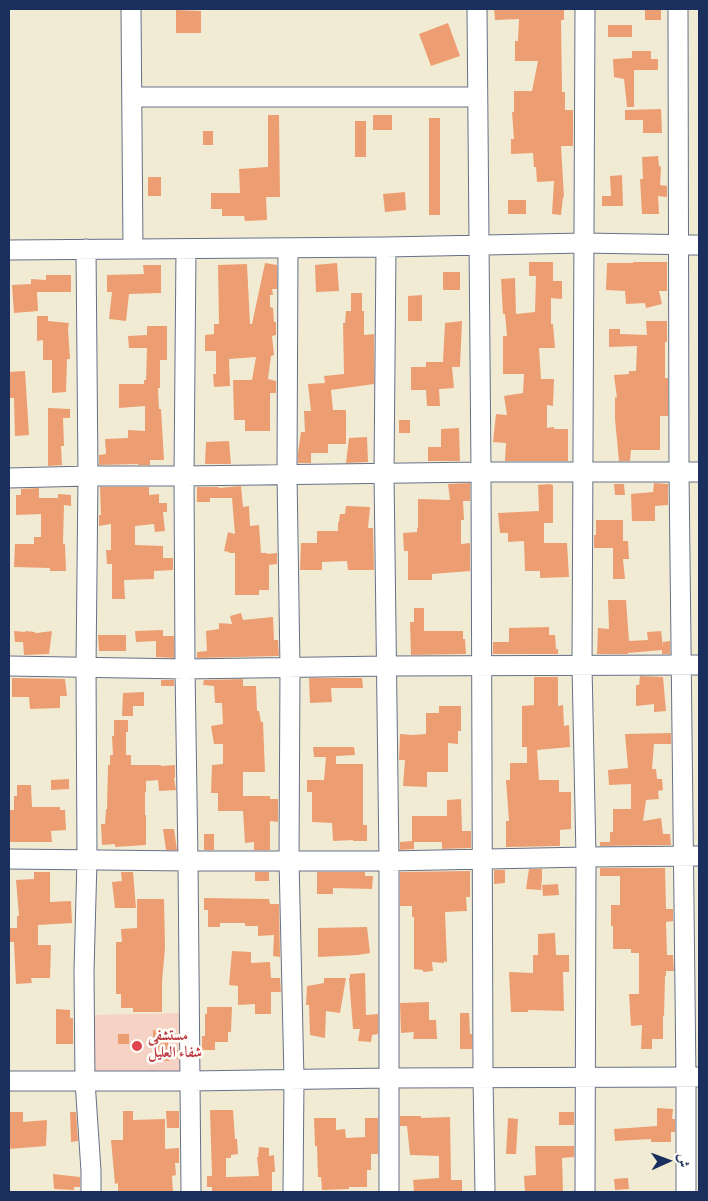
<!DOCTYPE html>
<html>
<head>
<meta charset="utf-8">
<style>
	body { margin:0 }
	#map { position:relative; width:708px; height:1201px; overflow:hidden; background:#f2ebd4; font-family:"IM FELL Double Pica",Amiri,serif }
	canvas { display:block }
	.frame { position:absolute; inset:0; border:10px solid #1b2f5e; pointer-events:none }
	.north { position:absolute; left:643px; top:1136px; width:50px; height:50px; -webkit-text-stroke:4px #fdfcf7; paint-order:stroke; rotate:88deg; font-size:14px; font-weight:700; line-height:20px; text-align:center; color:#1b2f5e }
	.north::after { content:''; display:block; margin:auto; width:18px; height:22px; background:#1b2f5e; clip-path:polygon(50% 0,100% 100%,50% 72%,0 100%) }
</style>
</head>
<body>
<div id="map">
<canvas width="708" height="1201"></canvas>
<div class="frame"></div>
<div class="north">ش</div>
</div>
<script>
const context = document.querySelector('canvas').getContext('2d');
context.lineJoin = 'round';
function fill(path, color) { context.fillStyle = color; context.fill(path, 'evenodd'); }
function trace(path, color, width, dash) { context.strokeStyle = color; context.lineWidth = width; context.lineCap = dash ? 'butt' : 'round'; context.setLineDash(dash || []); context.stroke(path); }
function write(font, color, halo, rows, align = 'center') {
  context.font = font + ' "IM FELL Double Pica",Amiri,serif'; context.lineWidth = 5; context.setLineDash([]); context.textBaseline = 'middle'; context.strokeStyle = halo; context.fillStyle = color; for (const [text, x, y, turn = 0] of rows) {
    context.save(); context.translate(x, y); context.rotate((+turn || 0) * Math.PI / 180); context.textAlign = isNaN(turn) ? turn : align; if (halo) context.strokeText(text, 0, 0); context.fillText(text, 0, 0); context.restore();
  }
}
const built = new Path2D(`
	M185 1013 186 1077 89 1078 88 1015Z`);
const building = new Path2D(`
	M494 9H564V20H561L562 92H565V110H573V146H561L564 197H563L561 215 552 214 554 181 537 182 536 167H534L533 153 511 154V139H514L512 112H514V91H532L538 61H515V41H518L519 19 495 20Z
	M176 10 201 11V33H176Z
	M645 10H661V20H645Z
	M448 23 460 56 431 66 419 34Z
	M608 25H632V37H608Z
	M632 51H651V59H658V70H634V107H627L624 79 614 77 613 59 632 58Z
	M661 109 662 133H643V120H625V110Z
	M268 115H279L280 197H266L267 220 245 221 244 216H222V209H211V193H240L239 169 268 167Z
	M373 115H392V130H373Z
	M429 118H440V215H429Z
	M355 121H366V157H355Z
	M203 131H213V145H203Z
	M658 156 659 166 661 167 660 185 667 186V197L658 196 659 214H642L640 179H643L642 157Z
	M622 175 623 206H602V196H611L610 176Z
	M148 177H161V196H148Z
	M405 192 406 210 385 212 383 194Z
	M508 200H526V214H508Z
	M529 262H553V281H562V299L551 298V324H553L555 348H539L541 379H554L553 406 547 405V428L554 427V429H568V461H505L506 443 493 442 496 414 507 415 504 396 523 393 524 374H503V336H507L505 314H503L501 279 515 278 516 314 535 312 536 276H529Z
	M633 262H667V291H659L662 304 646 308 645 303 626 304 625 291 606 290 607 263H633Z
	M265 263 277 265V289H272L273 295H270V307L273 308 274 322H276V335L272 336 274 355 271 356 268 379 276 381V393H270V431H245V420H234L233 380H252L256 357 229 359 230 386 214 387 213 374H216V351H205V335L214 334V324H219L218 265 247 264 250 324H252Z
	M337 263 339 291 316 292 315 265Z
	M143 265H161V293L129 294 126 321 109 319 112 292H107V275L144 274Z
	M443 272H460V290H443Z
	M46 275H71V292H37L38 311 14 313 12 285 31 284V279L46 280Z
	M351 293H362V311H364V335L374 334V384L331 390 333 410H346V444H328V453H311V463H298V453L301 432H305L304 411H311L308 384 325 383 324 376 344 374 343 323H345L346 311H351Z
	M422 295V321H408V296Z
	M37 316H48V321L69 323 68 329 70 359H67L66 392 52 393V360H43V340L37 341Z
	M462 321 460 367H452L454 388 439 389 440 406H427L426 390H411V367H426V362H443L445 323Z
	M646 321H667V342H665V378H668V416H660V450H631L630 461H619L615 419V397L617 398 614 375 629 374V371H636L637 346 609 347V329H620V334L647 335Z
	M147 326H167V360H160V388H158L159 409H161L164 460H150V465H138V464L99 465V455L106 454 105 439 128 438V430L145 431V406L119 408V384H144V380H146L147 348H129L128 336 147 335Z
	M25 371 29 435 15 436 14 398H9V372Z
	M48 408 70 409V418H63L64 446H61L62 465 48 466Z
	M399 420H410V433H399Z
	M459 428 460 461H428V447H441V429Z
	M367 437 368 462 346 463 349 438Z
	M229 441 231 464H205L206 442Z
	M470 483V501H463L464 520H461V544L470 543V571L432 574V580H408V551H404L403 533 417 532V528H418V499L450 500 448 484Z
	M654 483 668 484V505L655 506V521H632L631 494 653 492Z
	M549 484 553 485V523H544V543H567L569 577 540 578V571H525L524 541 508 542V533H500L498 513 539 511 538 485Z
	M614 484H624L625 495H615Z
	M241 486 243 507 249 506 250 526 259 525 261 553H267V554L277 553V564L269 565V590H259V595H235V553H229V552L224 551 228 532 235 534 232 498H210V502H197V487H219V488Z
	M100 487H149V495L159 494V503H167V512H163L165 531 155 532 154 524 135 526V545L163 546V558H173V570L154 571V579L124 580 125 599H112V564H107L106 550H111V524L99 526V515H101Z
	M39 488V498H58V494L71 495V506L64 505 63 544H65L66 571H50V568L14 567 15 544H34V537H41V514L16 515V495H21V489Z
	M346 506 370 507 368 528H373L374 570H348L347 561 322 562V570H300L301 543H317V531H338V522H339L340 514H345Z
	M596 520H623V541H628L629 559H623L625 579H613V548H594V535H596Z
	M608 600H626L629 641 648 640 647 632 661 631 663 647V642L670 641V654H662V650L628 653V654H597L598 628 609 629Z
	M414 608H424V631H463V639H465L466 654 411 655 410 622H414Z
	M241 613 243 620 273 617 274 640H278L279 656 197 658V652L207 651 206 631 219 629V623L232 624 230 616Z
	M549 627V635H555L556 649H558V654H493V642H509V628Z
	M163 630V636H174V658L156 657V641L136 642 135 631Z
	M14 631 25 632V631L35 632V633H37L52 631 49 654 24 655 23 642H15Z
	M98 635H126V651H99Z
	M640 676 663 677 666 711 654 712V704L636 706V685H639Z
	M534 677H558V706L563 705 564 726 569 725 570 747 537 750 539 780H559V792H571V829L560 830V846L506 847V821H509L506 780H510V763H527V747H522V706L534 705Z
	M12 678 65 679 67 696H60V708L30 709 29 697H12Z
	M309 678H362L363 688H331L332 702 310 703Z
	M243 679V686H256L257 711H259L261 722H263L265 772H243V796H270V799H278V822L270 821V850H254V842L245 843 243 811H218V793H211L212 765 223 764V744H214L211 726 223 724 222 703H215L214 686 203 685 204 680Z
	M161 680H174V686H161Z
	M144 692V706H133V716H122L123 693Z
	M439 706H461V731H458V744L448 743V772H427V787L403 786 405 760H399L400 734 413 735 426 734V713H439Z
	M114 720H128V732H126V755H131V765H161V766L175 765V778H174L176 790 159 791 158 780 146 781V792H145V815H146V845L115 847V844L102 845 101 824H105L106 809H107L108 765H110V755H113L112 736H114Z
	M671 733V744H654L652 769H656L657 779H662L663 790 658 791 659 799 646 800 643 821 661 818 663 834H670L671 845 600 846V842H610V832H613V809H631V784L609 785 608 770 628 768 625 734Z
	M313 747H354L355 755 336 756V764H363V825H367V841H353V840L333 841 332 823 312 822V792H307V780H324L326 757H314Z
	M69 779V789L51 790V780Z
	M17 785H31L32 807H60V810H65L66 830 51 831 52 842H10V810H14V796H17Z
	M461 799 462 831H471V848L442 849V842H414V849L400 850V842L412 841V816H447V800Z
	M163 829H174L177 850H166Z
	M204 834H214V850H204Z
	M600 868H665L666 909H673V921L666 922 667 955H673L674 971H666V976H665L664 1016H663V1039H652V1049H641L642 1025 631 1026 629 994H639V953H631V949H613V926H611V905H620V876H600Z
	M529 869H542V878L541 890 526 889Z
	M494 870H505V883L494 884Z
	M470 871V897H466L467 911 445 912 447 962 444 961V963L432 962 433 971 423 972V970L414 969V917H412V906H400V872Z
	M34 872H50V902L71 901 72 923 38 925V945H51L50 978H31L32 983 16 984 14 942H9V928H17V916H19L16 880 34 879Z
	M121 872H133L136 908H115L112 882 122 881Z
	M255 872H269V881H255Z
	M317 872H365V876H373L372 889 333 888V894H317Z
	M558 884 559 895 543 896 542 885Z
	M204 898 269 899 270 904H279L280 957 273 956 274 935 258 936V926H245V923H220V927H208V910H204Z
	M137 899H164L165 948 162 982V1012H133V1008H121V994H116V942H122L121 929 137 928Z
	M367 927 370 953 358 955 318 957V928Z
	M555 933 556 955H569V972H563L564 1011 528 1010V1012H511L509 972 533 973V955H538V934Z
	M232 951 251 952V963L270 962 271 978H280L281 992H271V1014H255V1004L238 1005V986L229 985Z
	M365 973 366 1015 378 1014V1034L372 1035 371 1042 358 1041 360 1029H353L349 978H350V974Z
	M324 978H346L340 1013 326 1011 325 1038 310 1035 309 1005H306L307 986 324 983Z
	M429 1002V1020H436L437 1039H413L414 1032 401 1033 400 1003Z
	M207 1007H232L231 1032H228V1042H215V1050H202V1036H205V1014H207Z
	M56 1009 70 1010V1018H73V1044H56Z
	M460 1013H469L470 1034H472V1049H460Z
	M153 1030 168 1031V1048L178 1049 179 1058 177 1059H170V1061L156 1060 157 1045H153Z
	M118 1034H129V1044H118Z
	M657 1108 673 1109 672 1119H675V1132H671V1142H651V1139L615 1141 614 1129 657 1126Z
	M210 1110H233L235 1139H237L238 1154 231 1155V1158H226V1177L259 1176 257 1157H258L259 1147 269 1148V1156L274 1155 275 1172H272V1192H212V1187H207V1176H212Z
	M123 1111H133V1120L165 1119V1149L179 1148V1163H175L176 1175 172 1176 173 1192H118V1183L115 1184 111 1140H123Z
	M166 1111H179V1128H167Z
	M9 1112H23V1122L47 1120 46 1146 9 1149Z
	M70 1112H76L78 1141 71 1142Z
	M559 1112H574V1125H559Z
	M400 1116H421V1118L450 1117 451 1180H462V1192H414L413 1180 439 1178V1156L410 1155 407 1126H400Z
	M314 1118H336V1130L345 1129 346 1138 365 1137V1118H378V1154H371V1170H367V1187H349V1189L322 1190 321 1177H318L317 1146H315Z
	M508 1118 518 1119 516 1154H506Z
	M535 1146H574V1157L562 1158 563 1191 525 1192 524 1176 536 1175Z
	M53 1174 80 1177V1187H74V1190L54 1189Z
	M628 1178 629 1189 615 1190 614 1179Z`);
const minor = new Path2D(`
	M131 9 133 249
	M477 9 481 472 483 1078 485 1192
	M585 9 582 666 586 857 585 1192
	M678 9 679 472 686 1077V1192
	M132 97H477
	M386 247 384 474 389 861V1192
	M288 248 287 474 290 668 289 860 294 1079 293 1192
	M86 249 88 476 86 667 87 860 84 971 85 1081 91 1171V1192
	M186 249 184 476 185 669 188 861 191 1192
	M9 250 386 247 584 243 699 245
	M9 478 88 476H184L481 472H699
	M9 666 185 669 386 666 699 665
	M9 859 188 861H389L586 857 699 856
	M9 1081H191L388 1078 699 1077`);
const markers = [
	[137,1046,6,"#e0444e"]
];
const healthNames = [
	["مستشفى",148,1037],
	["شفاء العليل",148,1054]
];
fill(built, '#f6d2c5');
fill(building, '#ec9e72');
trace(minor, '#667187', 21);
trace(minor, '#fff', 19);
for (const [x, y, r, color] of markers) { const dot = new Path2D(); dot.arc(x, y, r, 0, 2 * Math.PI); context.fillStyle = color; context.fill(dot); trace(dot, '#fdfcf7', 2); }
write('bold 15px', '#be3a42', '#fdfcf7', healthNames, 'left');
</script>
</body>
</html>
